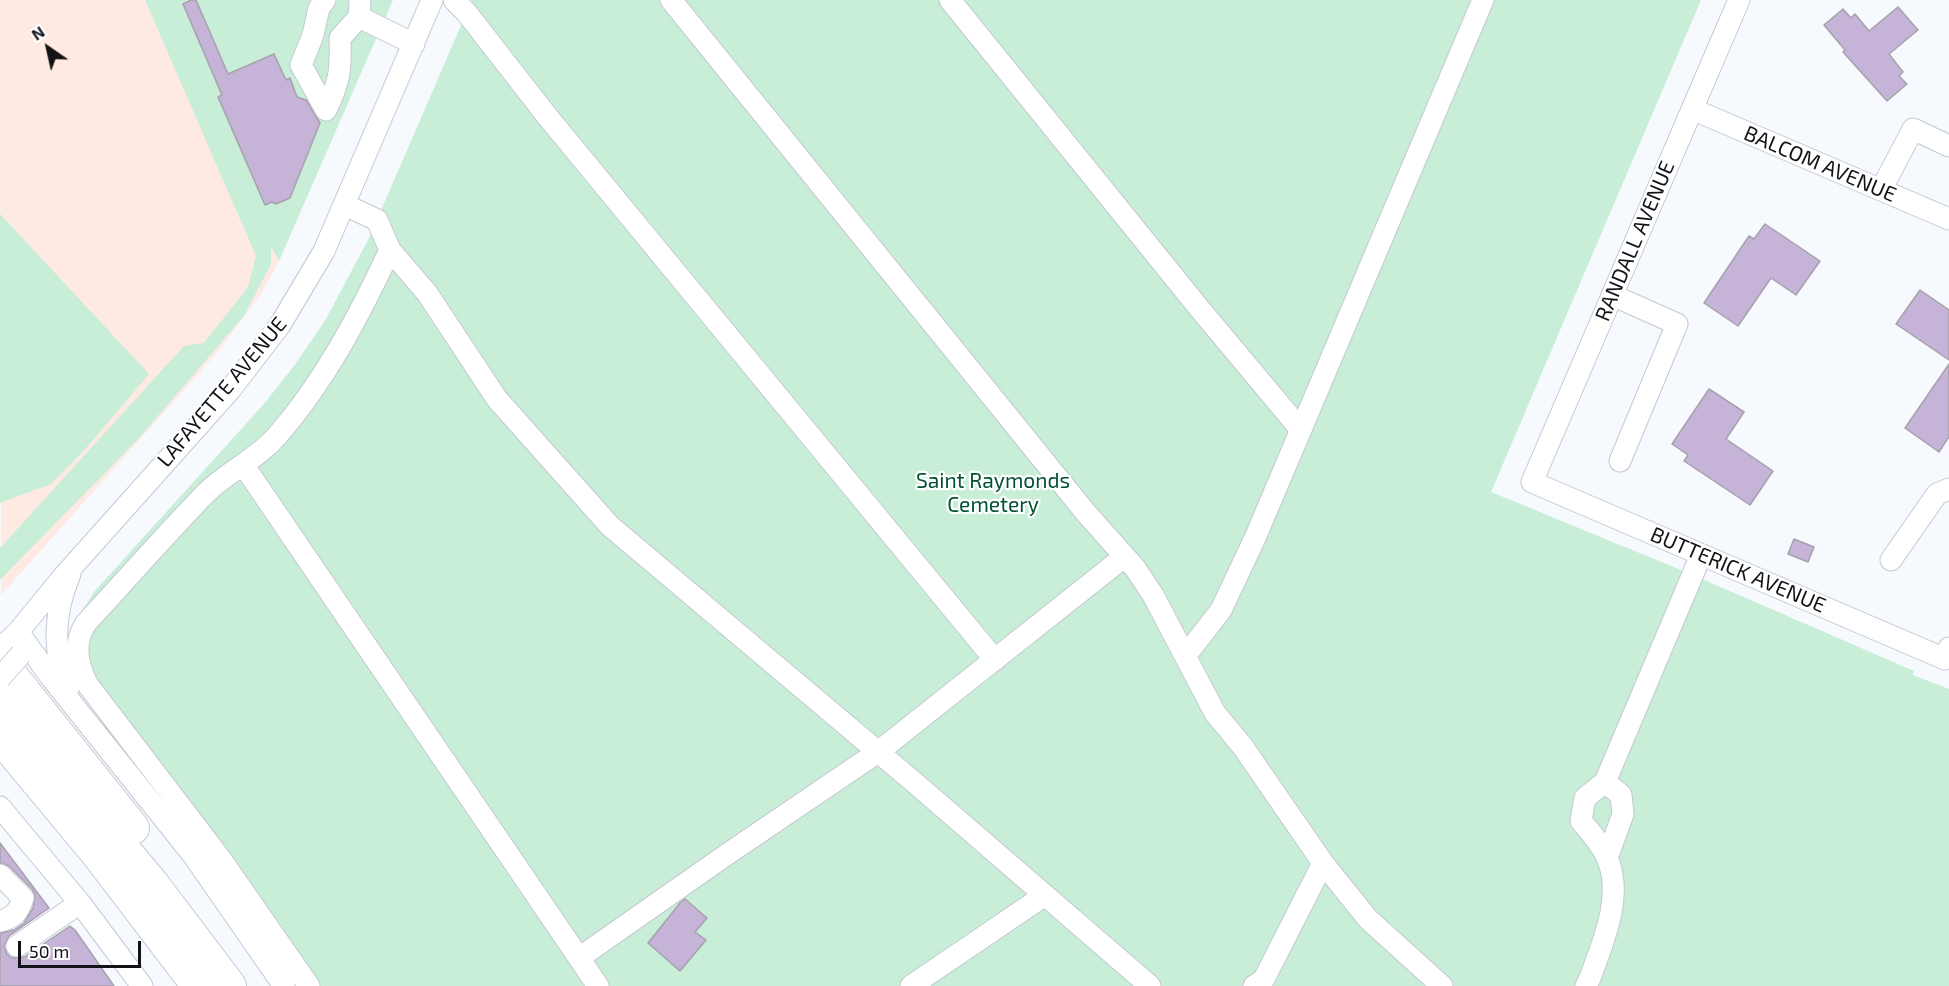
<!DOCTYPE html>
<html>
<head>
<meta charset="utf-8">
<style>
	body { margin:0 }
	#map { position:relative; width:1949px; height:986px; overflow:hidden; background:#f6f9fd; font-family:"Exo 2",sans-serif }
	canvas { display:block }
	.north { position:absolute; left:18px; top:18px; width:60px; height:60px; -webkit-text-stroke:4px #fff; paint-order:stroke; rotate:326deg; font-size:16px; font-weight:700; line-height:24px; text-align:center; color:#111317 }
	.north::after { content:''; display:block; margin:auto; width:21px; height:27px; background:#111317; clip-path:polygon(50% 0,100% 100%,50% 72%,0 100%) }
	.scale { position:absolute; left:18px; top:941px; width:123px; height:27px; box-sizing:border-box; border:3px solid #111317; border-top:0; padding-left:8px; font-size:18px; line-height:21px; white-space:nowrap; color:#111317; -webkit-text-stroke:4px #fff; paint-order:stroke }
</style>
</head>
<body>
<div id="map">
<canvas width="1949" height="986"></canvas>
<div class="north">N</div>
<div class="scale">50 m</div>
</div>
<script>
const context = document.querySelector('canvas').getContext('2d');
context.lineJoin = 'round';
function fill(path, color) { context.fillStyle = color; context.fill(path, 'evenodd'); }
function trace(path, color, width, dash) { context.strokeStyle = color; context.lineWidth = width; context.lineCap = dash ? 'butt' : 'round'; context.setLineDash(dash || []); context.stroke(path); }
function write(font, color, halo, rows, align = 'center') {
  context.font = font + ' "Exo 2",sans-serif'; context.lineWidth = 4.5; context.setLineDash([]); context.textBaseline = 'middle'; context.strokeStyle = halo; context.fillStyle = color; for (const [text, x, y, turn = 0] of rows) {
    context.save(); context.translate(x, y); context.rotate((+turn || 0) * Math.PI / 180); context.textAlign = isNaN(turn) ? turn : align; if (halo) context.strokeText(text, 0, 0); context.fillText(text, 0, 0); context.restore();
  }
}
const education = new Path2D(`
	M0 0H155L279 261 261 294 216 354 1 595Z`);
const green = new Path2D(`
	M145 0H393L279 261 271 246V264L244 316 139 438 0 580V548L184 346 204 343 248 287 256 256Z
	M472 0H1701L1491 492 1693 575 1914 671 1913 675 1949 689V986H305L92 701 78 617 94 592 263 405 294 366 326 319 369 238Z
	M0 214 149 374 82 453 51 484 0 503Z`);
const building = new Path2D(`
	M191 0H196L228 74 274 54 286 80 290 78 297 97 306 100 318 120 320 123 290 198 276 204 272 202 265 205 218 97 222 95 183 4Z
	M1898 7 1918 30 1889 54 1903 72 1899 76 1907 84 1887 101 1843 52 1845 50 1824 25 1843 9 1851 18 1855 14 1869 31Z
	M1765 224 1820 261 1796 295 1771 278 1738 326 1704 303 1749 236 1754 239Z
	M1920 290 1949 310V360L1896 324Z
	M1949 364V437L1939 452 1905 428Z
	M1709 389 1744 412 1726 439 1773 471 1750 505 1684 461 1688 455 1672 444Z
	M1794 539 1814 547 1808 562 1788 554Z
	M0 843 49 908 9 936 4 946 7 954 12 958 24 957 70 926 75 930 114 986H0V933L14 930 24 923 33 908 35 896 32 889 9 866 0 863Z
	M685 899 707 918 695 932 706 940 680 971 648 943 680 903Z`);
const minor = new Path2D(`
	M325 0 319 8 313 35 301 65 326 110C340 81 341 70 340 38L359 17 360 0
	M454 0 466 12 547 116 995 660
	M671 0 1086 513 1135 568 1153 595 1215 713 1243 747 1323 863 1368 919 1442 986
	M950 0 1199 308 1301 430
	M1739 0 1532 482 1945 659 1949 648
	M359 17 414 44
	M1692 109 1949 219
	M1881 190 1913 129 1949 146
	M345 205 377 220 390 250 427 293 497 399 610 526 915 783 1150 986
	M1612 295 1677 324 1620 461
	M244 466 598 986
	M1891 560 1937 494 1949 489
	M18 632 50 676 193 855 284 986
	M0 649 18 632 63 577 230 390 280 325 324 251 432 0
	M1186 655 1221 610 1255 538 1483 0
	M68 689C52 652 54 612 70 574
	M1605 782 1701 555
	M0 807 80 903 142 986
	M0 875 23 898C19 911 14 918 0 921
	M17 946 80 903
	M579 958 726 855 878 752 1124 557
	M309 986 220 858 88 685C77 665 73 643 86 623 126 580 165 535 206 493 228 471 256 460 277 436 325 381 359 316 390 250
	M911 986 1045 895
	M1254 986 1264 979 1323 863
	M1586 986 1590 978C1603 942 1623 898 1608 860 1603 846 1590 832 1581 821L1585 798 1605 782 1621 795 1623 814 1607 858`);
const highway = new Path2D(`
	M0 661 133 828
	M0 702 152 883 230 986
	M0 737 99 856 198 986`);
const minorBridge = new Path2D(`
	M0 678 21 654`);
const streetNames = [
	["BALCOM AVENUE",1820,164,23],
	["RANDALL AVENUE",1635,241,-67],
	["LAFAYETTE AVENUE",222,392,-50],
	["BUTTERICK AVENUE",1738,570,23]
];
const parkNames = [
	["Saint Raymonds",993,481],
	["Cemetery",993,505]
];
fill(education, '#feeae3');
fill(green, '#c8eed8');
fill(building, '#c6b3d8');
trace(building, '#a6a1ab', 1.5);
trace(minor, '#c3c9d3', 23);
trace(highway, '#c3c9d3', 34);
trace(minor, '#fff', 21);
trace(highway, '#fff', 32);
trace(minorBridge, '#c3c9d3', 23, []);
trace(minorBridge, '#fff', 21);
write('21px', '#111317', '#fff', streetNames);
write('21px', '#015133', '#fff', parkNames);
</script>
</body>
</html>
